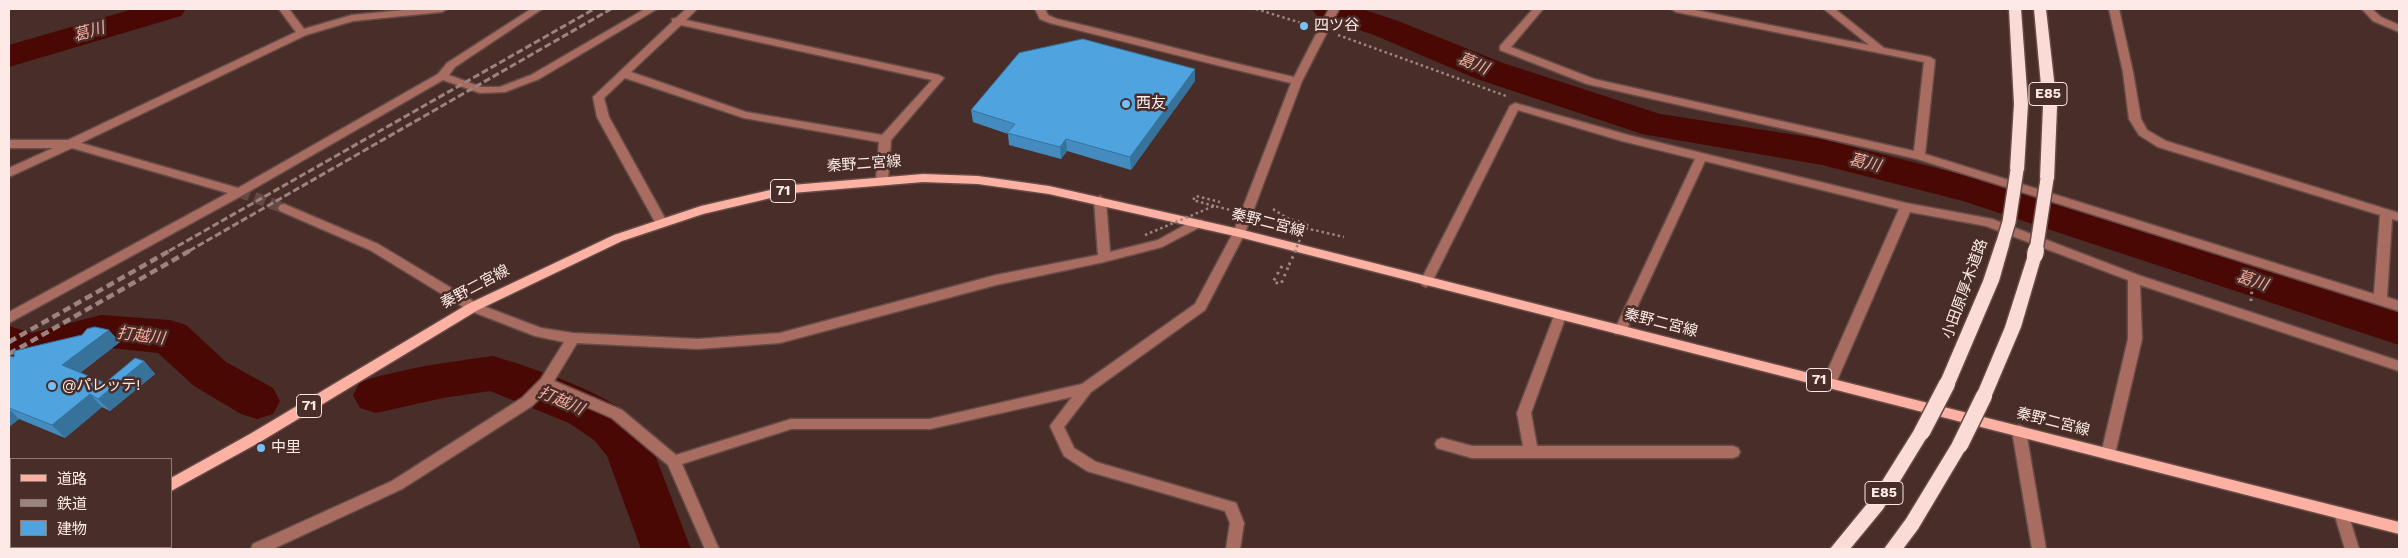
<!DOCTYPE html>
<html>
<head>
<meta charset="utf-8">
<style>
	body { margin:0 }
	#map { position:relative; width:2408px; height:558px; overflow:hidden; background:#492d28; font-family:"Work Sans","Noto Sans JP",sans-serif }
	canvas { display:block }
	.frame { position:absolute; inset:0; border:10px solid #fdeae7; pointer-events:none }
	.legend { position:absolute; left:10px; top:458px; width:162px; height:90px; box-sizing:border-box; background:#492d28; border:1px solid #917974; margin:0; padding:6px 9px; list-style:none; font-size:15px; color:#fdeae7 }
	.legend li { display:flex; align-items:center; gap:10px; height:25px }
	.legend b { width:25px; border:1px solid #917974 }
</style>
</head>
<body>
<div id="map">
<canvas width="2408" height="558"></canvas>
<div class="frame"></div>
<ul class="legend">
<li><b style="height:6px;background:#fdb1a3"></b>道路</li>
<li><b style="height:6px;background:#9b837f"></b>鉄道</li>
<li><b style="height:14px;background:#4fa3de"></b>建物</li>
</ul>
</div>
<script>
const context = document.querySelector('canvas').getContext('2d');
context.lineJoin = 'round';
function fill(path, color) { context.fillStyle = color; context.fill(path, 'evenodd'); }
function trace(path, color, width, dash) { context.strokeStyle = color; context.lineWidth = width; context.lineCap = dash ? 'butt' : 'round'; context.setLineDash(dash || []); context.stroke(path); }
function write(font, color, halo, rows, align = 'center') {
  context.font = font + ' "Work Sans","Noto Sans JP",sans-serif'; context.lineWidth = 5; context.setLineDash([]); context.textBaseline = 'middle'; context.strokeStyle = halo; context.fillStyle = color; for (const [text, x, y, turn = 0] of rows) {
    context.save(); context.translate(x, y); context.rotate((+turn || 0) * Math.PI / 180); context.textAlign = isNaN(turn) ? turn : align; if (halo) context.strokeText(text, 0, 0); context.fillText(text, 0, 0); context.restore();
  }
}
const river = new Path2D(`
	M133 9H186L181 16 9 67V45Z
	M1312 9H1362L1398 21 1503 63 1660 114 1822 139 1987 181 2399 312V345L1963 201 1822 165 1642 134 1477 79 1374 35 1317 16Z
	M101 315 170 320 186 325 226 362 273 388 280 401 273 414 257 419 241 414 194 386 158 353 101 347 32 367 9 360V326L32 333Z
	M493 356C530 367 598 390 627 413 638 422 646 435 652 447L691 549H641L607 456 594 440 569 423 490 391 443 398 376 413 360 408 353 395 360 382C403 368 448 362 493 356Z`);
const minorTunnel = new Path2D(`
	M239 192 284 208`);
const pathFar1 = new Path2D(`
	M1256 9 1308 25
	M1338 35 1506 96
	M1214 206 1193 200 1196 196 1220 202
	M1273 209 1287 218 1308 224 1305 228 1344 237`);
const path = new Path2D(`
	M1282 266 1273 282 1281 284 1289 265
	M2251 301 2253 277`);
const minor = new Path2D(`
	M279 9H289L304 29 352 15 414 9H447L442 12 353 21 306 35 81 143 238 188 438 74 447 63 531 9H542L455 67 449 75 481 87H500L531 75 645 9H657L539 79 505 92 480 93 443 80 243 195 9 323V312L228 193 72 148 9 177V168L53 148H9V140H68L296 32Z
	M686 9H697L686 20 939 75 944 78 891 140 888 180 882 184 876 180 879 142 744 118 625 78 604 98 609 117 667 222 661 226 655 222 597 117 593 97 672 22V19L676 18ZM681 25 932 80 882 135 746 112 631 72Z
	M1035 9H1045L1048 15 1057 19C1136 37 1214 59 1294 77L1329 9H1339L1302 81 1245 233 1205 310 1091 392 1064 427 1074 448 1096 462 1236 503 1244 523 1240 549H1226L1230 523 1225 511 1087 471 1064 456 1050 426 1072 397 930 429H791L682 464 719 549H705L668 465 612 418 548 390 532 406 402 489 273 549H251L253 544 392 481 522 398 541 379 564 342 535 336 468 310 370 250 280 211 278 208 280 205 284 204 378 244 478 304 541 328 573 333 698 339 780 333 996 275 1098 255 1094 200 1100 196 1106 200 1110 252 1158 240 1194 220H1202L1204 223 1202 226 1162 247 1104 262 996 285 780 343 698 349 577 343 554 381 622 410 676 455 791 419H930L1082 384 1195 304 1233 233 1291 83C1210 64 1131 43 1050 23L1040 19Z
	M1533 9H1543L1511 47 1594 79 1914 151 1924 62 1676 12 1671 9H1690L1869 45 1824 9H1835L1884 48 1930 57 1935 60 1925 154 2374 294 2380 215 2158 147 2139 135 2129 119 2123 72 2109 9H2119L2133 72 2141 119 2147 130 2166 141 2399 213V221L2392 219 2387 297 2399 301V311L1917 159 1587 84 1500 50V46Z
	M2362 9H2372L2381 17 2399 25V32L2373 21Z
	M1515 103 1628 135 1906 203 1992 219 2138 275 2399 361V371L2140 285 2142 339 2115 454 2113 458 2108 460 2103 458 2101 454 2128 339V280L1986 226 1910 212 1836 383 1834 387H1824L1822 383 1899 209 1705 161 1626 331 1625 334H1615L1614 331 1695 159 1622 141 1518 110 1432 282 1426 287 1422 285 1420 282 1510 106Z
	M1560 311 1565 313 1566 316 1531 413 1537 446H1733L1738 448 1740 452 1738 456 1733 458H1472L1437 448 1435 444 1437 440 1442 438 1472 446H1523L1517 413 1554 316 1555 313Z
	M2019 425 2024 427 2026 431 2046 549H2032L2012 431 2014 427Z
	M2341 507 2346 509 2348 513 2359 549H2345L2334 513 2336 509Z`);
const major = new Path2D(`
	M923 174 978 176 1049 186 1239 229 2399 522V534L1239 237 1049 194 978 184 923 182 792 193 703 214 622 241 478 310 260 442 171 491V478L250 434 468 304 614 235 701 206 792 185Z
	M40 547H59L58 549H39Z`);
const highway = new Path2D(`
	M2009 9H2021L2028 104 2024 170 2017 175 2010 170 2014 104Z
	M2034 9H2046L2057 107 2054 179 2047 184 2040 179 2043 107Z
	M2003 237 2008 238 2010 242 1999 281 1955 384 1953 388 1947 390 1941 388 1939 384 1983 281 1996 242 1998 238Z
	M2035 250 2040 251 2042 255 2021 327 1990 400 1984 402 1978 400 1976 396 2005 327 2028 255 2030 251Z
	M1922 425 1928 427 1930 432 1883 509 1850 549H1830L1871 499 1916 427Z
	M1960 438 1966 440 1968 445 1918 529 1903 549H1884L1906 519 1954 440Z`);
const railFar1 = new Path2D(`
	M169 251 594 9
	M189 251 611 9`);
const rail = new Path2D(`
	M9 342 171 250
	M9 354 191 250`);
const pathBridgeFar1 = new Path2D(`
	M1145 235 1214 206 1305 228 1295 251`);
const pathBridge = new Path2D(`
	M1289 265 1296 250`);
const highwayBridgeFar1 = new Path2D(`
	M2003 242 2009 222 2017 170
	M2036 251 2047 179`);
const highwayBridge = new Path2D(`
	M2035 255 2036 250
	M1922 432 1947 384
	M1960 445 1984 396`);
const wall = new Path2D(`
	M1195 81 1131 170 1067 151 1061 159 1009 145 1008 134 973 122 971 110Z
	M120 342 80 373 105 383 144 361 155 374 110 411 102 407 65 438 19 419 9 427V356L14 357Z`);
const shadedWall = new Path2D(`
	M1195 69V81L1131 170 1130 157Z
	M1066 139 1067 151 1061 159 1060 147Z
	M109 330 120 342 74 377 62 365Z
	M144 361 155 374 110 411 98 399Z
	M90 394 102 407 65 438 52 425Z
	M9 409 19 419 9 427Z`);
const building = new Path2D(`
	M1083 39 1195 69 1130 157 1066 139 1060 147 1007 133 1015 124 971 110 1019 53Z
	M95 327 109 330 62 365 105 383 135 358 144 361 98 399 90 394 52 425 9 408V356L14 357V351L82 335 87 329Z`);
const markers = [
	[1304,26,5,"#76c0f7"],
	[1126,104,5,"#76c0f7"],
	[52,386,5,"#76c0f7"],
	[261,448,5,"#76c0f7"]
];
const shields = [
	[2048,94,38],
	[783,191,25],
	[1819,380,25],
	[309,406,25],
	[1884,493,38]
];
const shieldNames = [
	["E85",2048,94],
	["71",783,191],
	["71",1819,380],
	["71",309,406],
	["E85",1884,493]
];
const poiNames = [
	["四ツ谷",1314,26],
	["西友",1136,104],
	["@パレッテ!",62,386],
	["中里",271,448]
];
const streetNames = [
	["秦野二宮線",864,164,-4],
	["秦野二宮線",1268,223,14],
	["秦野二宮線",475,287,-28],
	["小田原厚木道路",1965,289,-70],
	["秦野二宮線",1661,323,14],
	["秦野二宮線",2053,422,14]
];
const waterNames = [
	["葛川",89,32,-16],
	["葛川",1473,64,22],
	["葛川",1865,163,14],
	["葛川",2252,281,18],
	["打越川",141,336,7],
	["打越川",561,401,23]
];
fill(river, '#490803');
trace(minorTunnel, '#644945', 11, [11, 5.5]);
trace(minor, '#664b47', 3);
trace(major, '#664b47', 3);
trace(highway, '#664b47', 3);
trace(pathFar1, '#9d8581', 2.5, [2.5, 3]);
trace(path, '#9d8581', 3, [2.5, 4.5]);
fill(minor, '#a96c61');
fill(major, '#fdb1a3');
fill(highway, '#fbdbd6');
trace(railFar1, '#9b837f', 3, [7, 3]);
trace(rail, '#9b837f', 4.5, [8, 4.5]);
trace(highwayBridgeFar1, '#664b47', 16, []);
trace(highwayBridge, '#664b47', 19, []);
trace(pathBridgeFar1, '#9d8581', 2.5, [2.5, 3]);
trace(pathBridge, '#9d8581', 3, [2.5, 4.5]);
trace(highwayBridgeFar1, '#fbdbd6', 13);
trace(highwayBridge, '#fbdbd6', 16);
fill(wall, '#448cbf');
fill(shadedWall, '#37729b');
fill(building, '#4fa3de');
trace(building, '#37729b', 1);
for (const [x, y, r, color] of markers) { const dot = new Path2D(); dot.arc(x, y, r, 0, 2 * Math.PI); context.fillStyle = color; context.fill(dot); trace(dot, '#492d28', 2); }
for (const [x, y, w] of shields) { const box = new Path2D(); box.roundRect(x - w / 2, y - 11.5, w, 23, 4); context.fillStyle = '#492d28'; context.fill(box); trace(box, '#fdeae7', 1); }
write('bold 14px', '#fdeae7', null, shieldNames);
write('15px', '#fdeae7', '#492d28', poiNames, 'left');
write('15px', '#fdeae7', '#492d28', streetNames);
write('italic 16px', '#f9aea1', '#492d28', waterNames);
</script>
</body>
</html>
